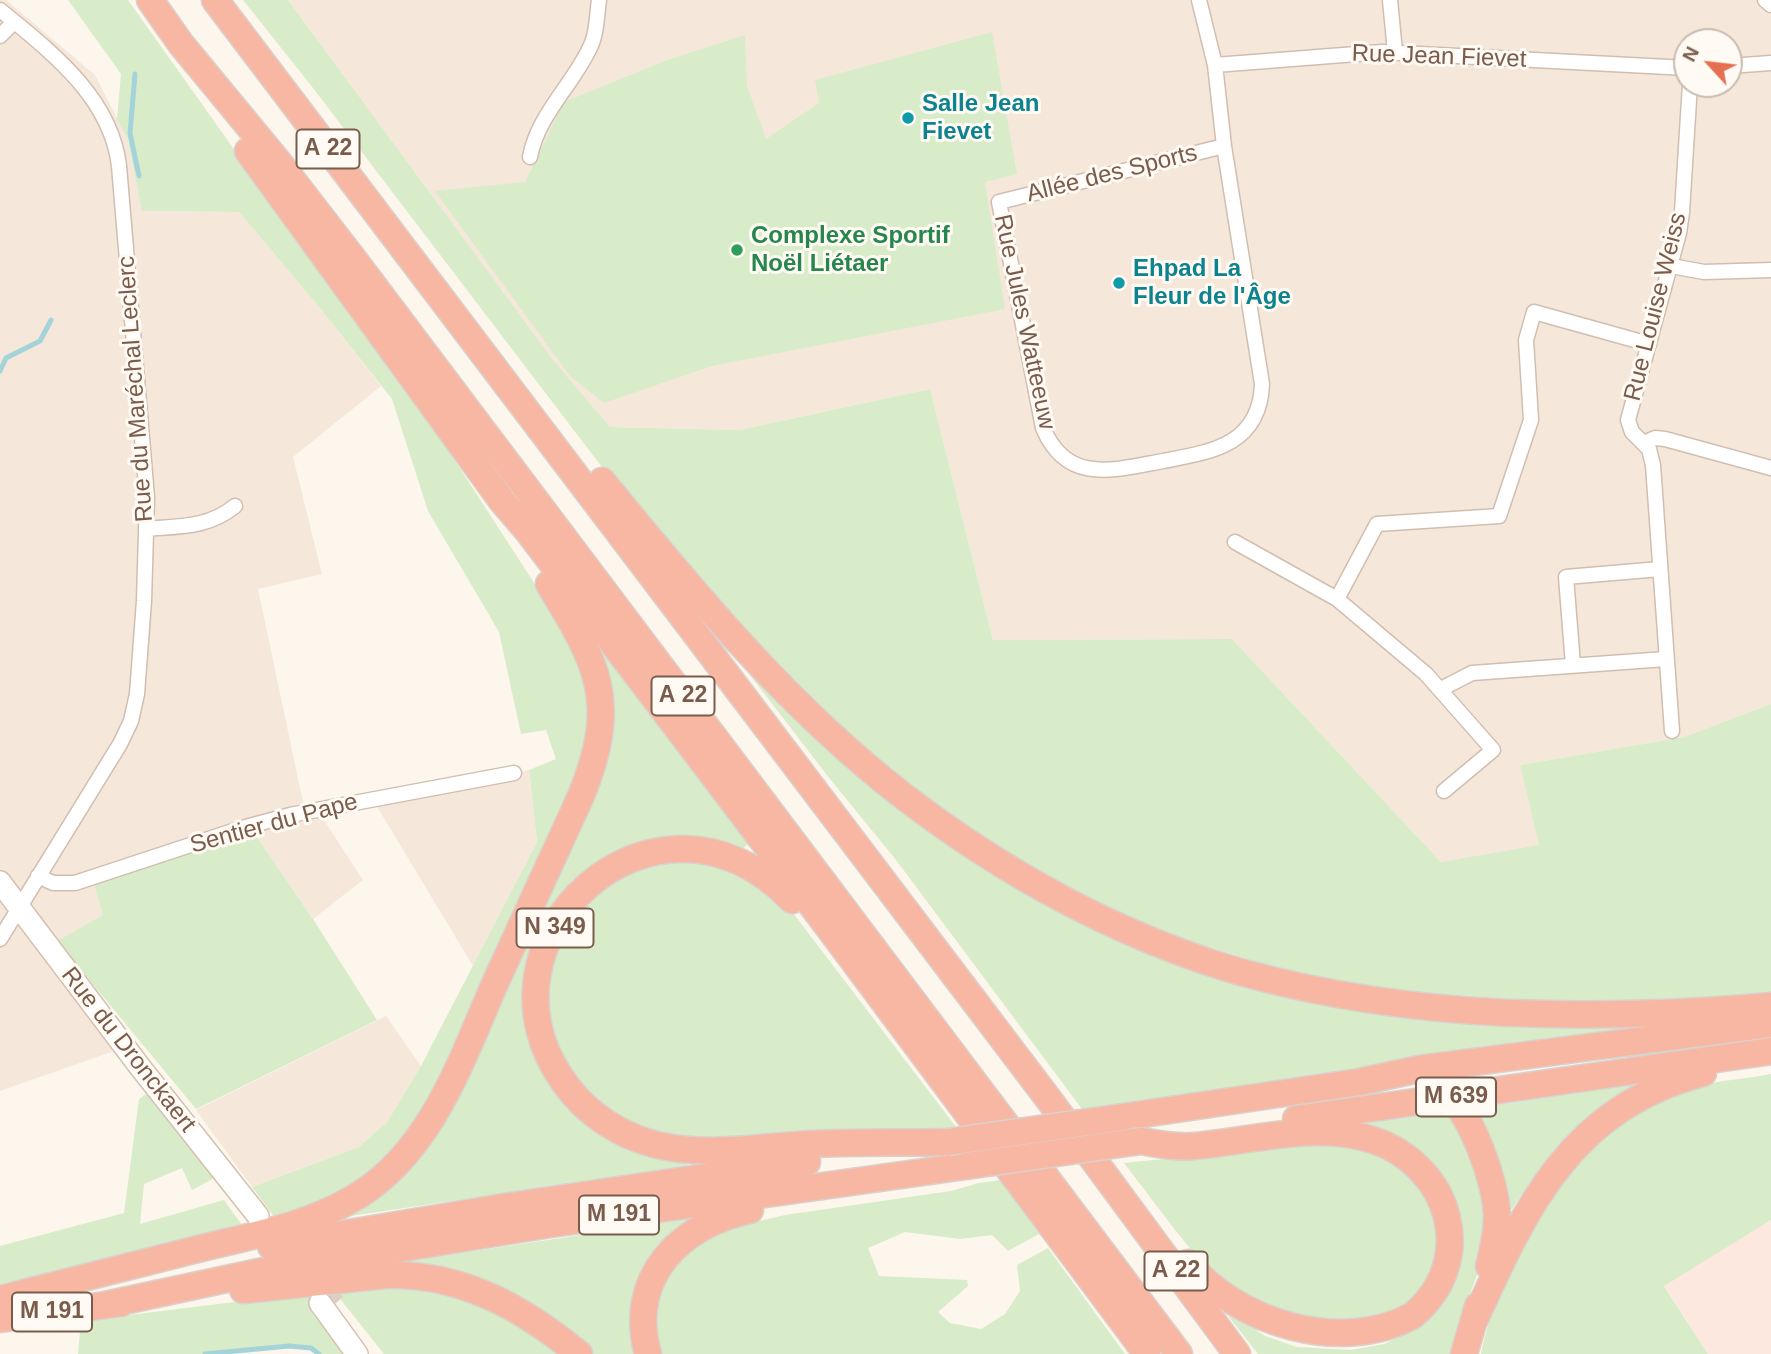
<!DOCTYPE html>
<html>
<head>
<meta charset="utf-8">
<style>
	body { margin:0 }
	#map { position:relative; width:1771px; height:1354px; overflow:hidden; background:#fdf6ec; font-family:Helvetica,sans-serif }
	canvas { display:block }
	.north { position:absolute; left:1673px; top:28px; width:70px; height:70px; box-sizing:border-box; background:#fffaf3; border:2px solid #cabbb1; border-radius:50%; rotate:297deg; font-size:19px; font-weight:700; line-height:28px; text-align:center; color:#7a5c4d }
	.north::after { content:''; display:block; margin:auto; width:24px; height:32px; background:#e76f51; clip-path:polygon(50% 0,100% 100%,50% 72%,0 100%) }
</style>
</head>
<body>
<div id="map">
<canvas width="1771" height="1354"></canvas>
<div class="north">N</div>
</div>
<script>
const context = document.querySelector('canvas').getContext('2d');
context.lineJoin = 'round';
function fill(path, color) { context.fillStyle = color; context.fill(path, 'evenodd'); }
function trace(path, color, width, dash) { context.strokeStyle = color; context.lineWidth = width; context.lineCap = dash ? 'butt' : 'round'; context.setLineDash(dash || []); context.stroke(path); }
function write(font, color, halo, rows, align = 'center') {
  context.font = font + ' Helvetica,sans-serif'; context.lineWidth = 6; context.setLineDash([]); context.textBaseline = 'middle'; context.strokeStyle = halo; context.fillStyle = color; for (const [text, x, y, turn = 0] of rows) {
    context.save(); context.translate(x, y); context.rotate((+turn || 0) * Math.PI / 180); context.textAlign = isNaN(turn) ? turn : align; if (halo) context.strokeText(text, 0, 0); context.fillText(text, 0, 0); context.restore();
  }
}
const residential = new Path2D(`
	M0 0H6L95 75 128 140 143 211 239 212 319 307 381 386 293 457 322 574 258 589 304 807 529 770 537 842 473 966 376 805 320 814 363 880 313 919 252 830 94 884 104 915 41 950 117 1050 0 1091Z
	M288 0H1771V704L1684 737 1520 765 1540 846 1441 862 1232 639 993 640 930 389 739 430 610 427 554 361ZM1687 42H1729V84H1687Z
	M386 1016 421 1066 387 1122 359 1147 252 1187 196 1110Z`);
const commercial = new Path2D(`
	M1771 1220V1354H1708L1664 1285Z`);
const green = new Path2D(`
	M68 0H128L452 456 578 651 591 714 587 748 572 792 437 1085C407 1134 376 1178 322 1202 307 1208 291 1213 275 1218L252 1187 359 1147 387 1122 421 1066 537 842 529 770 556 759 546 730 521 734 499 632 428 511 392 399 319 307 239 212 142 211 128 140 117 119 121 74Z
	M243 0H288L554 361 610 427 739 430 930 389 993 640 1232 639 1441 862 1539 845 1520 765 1684 737 1771 704V993L1694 999 1555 1002 1386 990 1322 978 1261 963 1164 933 1092 900 1040 872 949 814 858 742 785 674 611 479 313 88Z
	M992 32 1017 174 985 182 1005 309 712 366 604 403 570 376 435 191 525 182 564 102 665 61 745 35 747 86 766 139 819 103 815 80Z
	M608 655 750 842 738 853 681 842 551 917 545 1070 687 1161V1166L344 1217 382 1189 583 811 601 659Z
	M746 664 1058 910 1397 1015 1491 1025 1551 1027 1643 1024V1028L1082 1109 896 860 830 779 743 666Z
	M252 830 313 919 377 1020 196 1109 57 941 103 915 94 884Z
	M687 860 730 869 790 909 956 1127 716 1141C682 1137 649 1132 619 1117 611 1113 604 1106 597 1101 587 1092 576 1082 568 1070 560 1060 556 1043 553 1031 542 977 559 918 607 886 633 870 659 865 687 860Z
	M1771 1074V1220L1664 1286 1708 1354H1481C1496 1282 1533 1219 1579 1162 1590 1148 1604 1130 1620 1120 1638 1109 1672 1095 1692 1088 1717 1080 1746 1079 1771 1074Z
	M1637 1084 1638 1088C1625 1095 1612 1102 1599 1110 1562 1134 1536 1173 1512 1209L1507 1208 1509 1197 1505 1185 1475 1108Z
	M149 1092 216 1177 192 1190 182 1168 144 1184 140 1224 224 1200 242 1225 86 1265 0 1284V1246L124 1213 139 1099Z
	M1453 1110 1480 1176 1487 1207 1480 1267 1460 1320 1451 1354H1258L1229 1317 1232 1313 1265 1336 1297 1347 1351 1350 1384 1344 1409 1331 1459 1222 1359 1126 1362 1123Z
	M1311 1144 1348 1145 1402 1167 1423 1188 1436 1215 1437 1249 1433 1268 1423 1288 1409 1304 1385 1320 1315 1328 1227 1286 1197 1257 1175 1230 1124 1163Z
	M1001 1180 1039 1234 1008 1251 992 1235 960 1239 905 1232 868 1248 879 1276 967 1280 968 1286 938 1312 950 1323 981 1329 1005 1314 1020 1291 1017 1265 1048 1248 1125 1354H662L654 1330 657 1299 670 1271 695 1247 725 1229 785 1215 951 1191 979 1183Z
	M693 1218 664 1247 640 1354H591L402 1267V1262Z
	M400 1287C416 1290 433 1291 449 1294 490 1302 526 1328 558 1354H384L333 1290Z
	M307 1293 349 1354H321L311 1348 289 1346 205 1354H78L81 1321Z`);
const stream = new Path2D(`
	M135 74 130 133 139 176
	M0 371 6 358 40 341 51 320
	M205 1354 289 1346 311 1348 319 1354`);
const secondaryTunnel = new Path2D(`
	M308 1273 335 1304`);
const street = new Path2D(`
	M1199 0 1215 65 1224 146 1262 384C1260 445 1211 452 1163 461 1114 470 1067 485 1043 428L999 202 1224 146
	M1390 0 1395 52
	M1765 0 1771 5
	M0 10C50 51 111 97 119 166L147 497 144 601 137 694 131 721 120 744 0 939
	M0 36 14 22
	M1215 65 1382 52 1687 68
	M1729 66 1771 63
	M530 157C538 113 576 82 592 43 597 31 597 13 599 0
	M1671 266 1704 272 1771 270
	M1644 443 1655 438 1665 439 1771 468
	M146 529C180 526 208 528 235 506
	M1235 542 1337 599 1426 674 1493 750 1444 791
	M1337 599 1377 524 1499 516 1531 420 1526 340 1534 312 1649 344
	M1573 665 1566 577 1660 569
	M1441 689 1472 673 1666 659
	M1672 731 1653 465 1649 449 1632 432 1628 420 1679 233 1682 212 1690 84
	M38 876 53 883H75L242 828 290 815 514 773`);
const secondary = new Path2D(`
	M0 882 140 1067 258 1216
	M320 1303 357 1354`);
const highway = new Path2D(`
	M150 0 181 44 280 164 355 261 1179 1354
	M215 0 1050 1101 1237 1354
	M248 151 502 501 527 530 826 924 1147 1354
	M602 481C693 592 788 707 902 795 1003 873 1121 938 1244 973 1415 1020 1596 1021 1771 1006
	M792 900C654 758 460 943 566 1085 588 1115 621 1136 657 1145 709 1157 758 1147 810 1144 856 1142 902 1143 948 1142
	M1442 1088C1470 1109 1497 1183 1497 1217 1497 1233 1493 1250 1489 1266
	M1123 1117 1359 1082 1419 1069 1771 1024
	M1296 1119 1771 1051
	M1141 1141C1159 1144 1177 1148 1194 1146 1253 1141 1315 1121 1373 1140 1451 1166 1479 1261 1412 1316 1341 1354 1239 1324 1188 1263
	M271 1246 504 1207 807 1162
	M243 1290 386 1275C462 1273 523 1308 579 1354
	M4 1298C67 1282 131 1266 194 1250 250 1236 310 1226 359 1195 434 1148 463 1055 497 979 525 918 553 857 581 796 619 702 599 666 549 584
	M105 1305 273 1269 551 1224 966 1166
	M0 1319 121 1303
	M1474 1321C1526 1206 1571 1108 1703 1073
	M648 1354C627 1278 679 1225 750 1210
	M1464 1354 1478 1306`);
const highwayBridge = new Path2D(`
	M948 1142 1123 1117
	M966 1166 1141 1141`);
const markers = [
	[908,118,7,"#0f9aa8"],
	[737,250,7,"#2e9e5b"],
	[1119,283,7,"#0f9aa8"]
];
const shields = [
	[328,149,63],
	[683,696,63],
	[555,928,77],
	[1456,1097,80],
	[619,1215,80],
	[1176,1271,63],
	[52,1312,80]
];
const shieldNames = [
	["A 22",328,149],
	["A 22",683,696],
	["N 349",555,928],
	["M 639",1456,1097],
	["M 191",619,1215],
	["A 22",1176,1271],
	["M 191",52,1312]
];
const streetNames = [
	["Rue Jean Fievet",1439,57,2],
	["Allée des Sports",1112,174,-14],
	["Rue Louise Weiss",1656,307,-76],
	["Rue Jules Watteeuw",1024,322,78],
	["Rue du Maréchal Leclerc",136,389,-94],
	["Sentier du Pape",274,824,-15],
	["Rue du Dronckaert",128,1050,52]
];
const cultureNames = [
	["Salle Jean",922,104],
	["Fievet",922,132],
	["Ehpad La",1133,269],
	["Fleur de l'Âge",1133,297]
];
const leisureNames = [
	["Complexe Sportif",751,236],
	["Noël Liétaer",751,264]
];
fill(residential, '#f5e8da');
fill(commercial, '#fde8e0');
fill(green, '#d8ecc9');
trace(stream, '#a5d3da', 5);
trace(secondaryTunnel, '#dcd0c4', 21, [21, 10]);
trace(street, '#d1beb0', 17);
trace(secondary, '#d6c0b0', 24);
trace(highway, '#dad1cd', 29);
trace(street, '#fff', 14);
trace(secondary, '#fff', 21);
trace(highway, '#f7b7a3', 26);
trace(highwayBridge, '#dad1cd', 29, []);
trace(highwayBridge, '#f7b7a3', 26);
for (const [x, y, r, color] of markers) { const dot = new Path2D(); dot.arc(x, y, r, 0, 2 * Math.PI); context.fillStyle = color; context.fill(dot); trace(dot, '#fffaf3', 2.5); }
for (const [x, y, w] of shields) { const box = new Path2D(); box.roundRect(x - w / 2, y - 19.5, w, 39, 5); context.fillStyle = '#fffaf3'; context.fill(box); trace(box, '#7a5c4d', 2); }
write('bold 23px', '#7a5c4d', null, shieldNames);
write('24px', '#7a5c4d', '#fffaf3', streetNames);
write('bold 24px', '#0d838f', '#fffaf3', cultureNames, 'left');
write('bold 24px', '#27864d', '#fffaf3', leisureNames, 'left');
</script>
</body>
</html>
